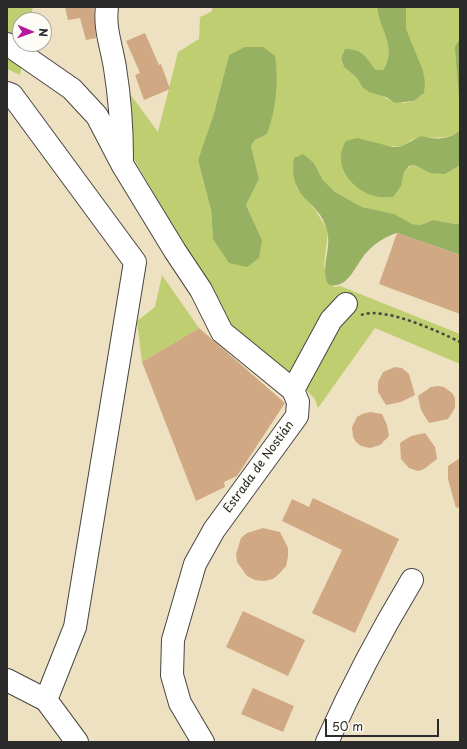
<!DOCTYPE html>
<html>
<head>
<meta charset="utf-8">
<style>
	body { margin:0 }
	#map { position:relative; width:467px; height:749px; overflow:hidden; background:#eee1c1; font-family:"Playpen Sans",sans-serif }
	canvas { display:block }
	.frame { position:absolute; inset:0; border:8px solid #2b2b2b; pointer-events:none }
	.north { position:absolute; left:12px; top:12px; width:40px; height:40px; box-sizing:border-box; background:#fdfcf7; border:1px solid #a9a8a5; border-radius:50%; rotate:92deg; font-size:11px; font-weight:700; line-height:16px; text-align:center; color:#2b2b2b }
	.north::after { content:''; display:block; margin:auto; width:14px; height:18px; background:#b5179e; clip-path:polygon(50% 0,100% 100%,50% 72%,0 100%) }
	.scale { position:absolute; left:325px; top:719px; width:114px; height:18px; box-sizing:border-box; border:2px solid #2b2b2b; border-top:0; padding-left:5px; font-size:12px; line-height:14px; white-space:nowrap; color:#2b2b2b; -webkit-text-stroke:3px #fdfcf7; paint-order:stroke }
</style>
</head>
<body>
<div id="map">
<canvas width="467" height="749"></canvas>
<div class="frame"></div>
<div class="north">N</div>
<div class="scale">50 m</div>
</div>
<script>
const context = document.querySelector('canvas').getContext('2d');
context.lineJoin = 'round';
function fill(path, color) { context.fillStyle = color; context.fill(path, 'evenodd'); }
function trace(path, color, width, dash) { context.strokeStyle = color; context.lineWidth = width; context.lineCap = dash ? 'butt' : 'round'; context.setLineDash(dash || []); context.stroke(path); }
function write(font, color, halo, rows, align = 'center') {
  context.font = font + ' "Playpen Sans",sans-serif'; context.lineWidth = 3; context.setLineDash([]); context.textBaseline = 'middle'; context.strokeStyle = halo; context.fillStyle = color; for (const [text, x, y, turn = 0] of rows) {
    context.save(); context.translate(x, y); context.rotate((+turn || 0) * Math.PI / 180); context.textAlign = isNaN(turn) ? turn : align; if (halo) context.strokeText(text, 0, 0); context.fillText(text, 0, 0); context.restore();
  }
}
const green = new Path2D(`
	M7 7H33L30 20H20V44H26L20 75 7 69Z
	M213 7H377C379 29 398 48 383 70H376C367 58 362 48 345 49L341 58 344 67 357 78 362 87 369 92 378 93 389 100 404 103 414 101 423 94 388 7H460V130C447 143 427 134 411 140 408 142 404 145 400 147L381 145 401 186C403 177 404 167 415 165 436 175 439 177 460 165V223L455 224 433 220 421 225 412 224 393 214 362 207 335 192 323 180 314 163 296 187 316 211 328 231 324 266 334 287 340 286 460 334V364L375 328 318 408 315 399 292 376 233 329 134 159 125 87 158 132 178 52 199 39 200 17 211 12ZM229 55 267 134 255 140 251 146 259 179 246 205 262 240 213 239 211 210 198 160 214 113Z
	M162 275 199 328 142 362 137 321 155 307Z`);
const forest = new Path2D(`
	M377 7H406V29L423 71 425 82 424 93 414 101 395 103 386 97 369 92 362 87 357 78 344 67 341 58 345 49C362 48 367 58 376 70H383C398 48 379 29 377 7Z
	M460 39V109L455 47Z
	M245 47H263L275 56C279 82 276 109 267 134L255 140 251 146 259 179 246 205 262 240 259 258 247 267 229 263 213 239 211 210 198 160 214 113 229 55Z
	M460 130V165L445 174 430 173 415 165 409 166 404 173 401 186 393 197C386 197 378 198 371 195 349 187 332 163 346 141L357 138 393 147H400L421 136C433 140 450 140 460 130Z
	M303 154 314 163 323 180 335 192 362 207 394 214 412 224 421 225 433 220 455 224 460 223V255L397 233C386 236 374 244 366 253 355 265 348 291 328 284 320 267 332 249 327 230 319 198 288 202 294 158Z`);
const building = new Path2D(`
	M65 7H94L96 38 86 40 80 18 68 20Z
	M145 33 159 65 161 64 170 89 144 100 135 75 140 73 126 41Z
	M397 233 460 255V314L379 284Z
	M199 328 285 403 237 476 224 482 225 487 196 501 142 362Z
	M395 367 402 368 409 374 415 395 401 402 386 405 378 392V382L383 372Z
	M438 386 444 387 452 393 455 398V408L448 419 429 423 421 410 418 396 431 387Z
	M370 412 382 414 387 425 389 436 380 445 370 448 361 446 356 442 353 437 352 427 357 417 362 414Z
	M425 433 435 447 437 459 424 469 418 471 409 468 401 459 400 443 411 436Z
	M460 458V507L456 508 448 479V466Z
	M313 498 399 539 355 633 312 613 342 550 282 521 292 499 309 507Z
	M263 528 280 532 288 548V557L286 566 280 573 273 579 264 581 255 580 247 576 237 562 236 554 241 538 247 533Z
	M243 611 305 640 288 676 226 647Z
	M253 688 294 706 283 732 241 714Z`);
const path = new Path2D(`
	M361 315C383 306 438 331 460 342`);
const minor = new Path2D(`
	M107 7C104 28 112 48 115 68 120 99 122 128 122 159
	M7 44 72 89 97 116 122 164 175 251 201 290 222 332 293 390 298 402 297 416 214 530 195 564 173 640 172 675 180 703 203 742
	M7 93 12 95 135 262 75 627 46 700
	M293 390 331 320 346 304
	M7 680 46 700 77 742
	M327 742C352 686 380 633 412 580`);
const streetNames = [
	["Estrada de Nostián",259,467,-54]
];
fill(green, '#bfce70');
fill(forest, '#97b162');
fill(building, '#d1a884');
trace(minor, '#484642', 24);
trace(path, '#484642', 2.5, [3, 3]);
trace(minor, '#fff', 22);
write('12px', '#2b2b2b', '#fdfcf7', streetNames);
</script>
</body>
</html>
